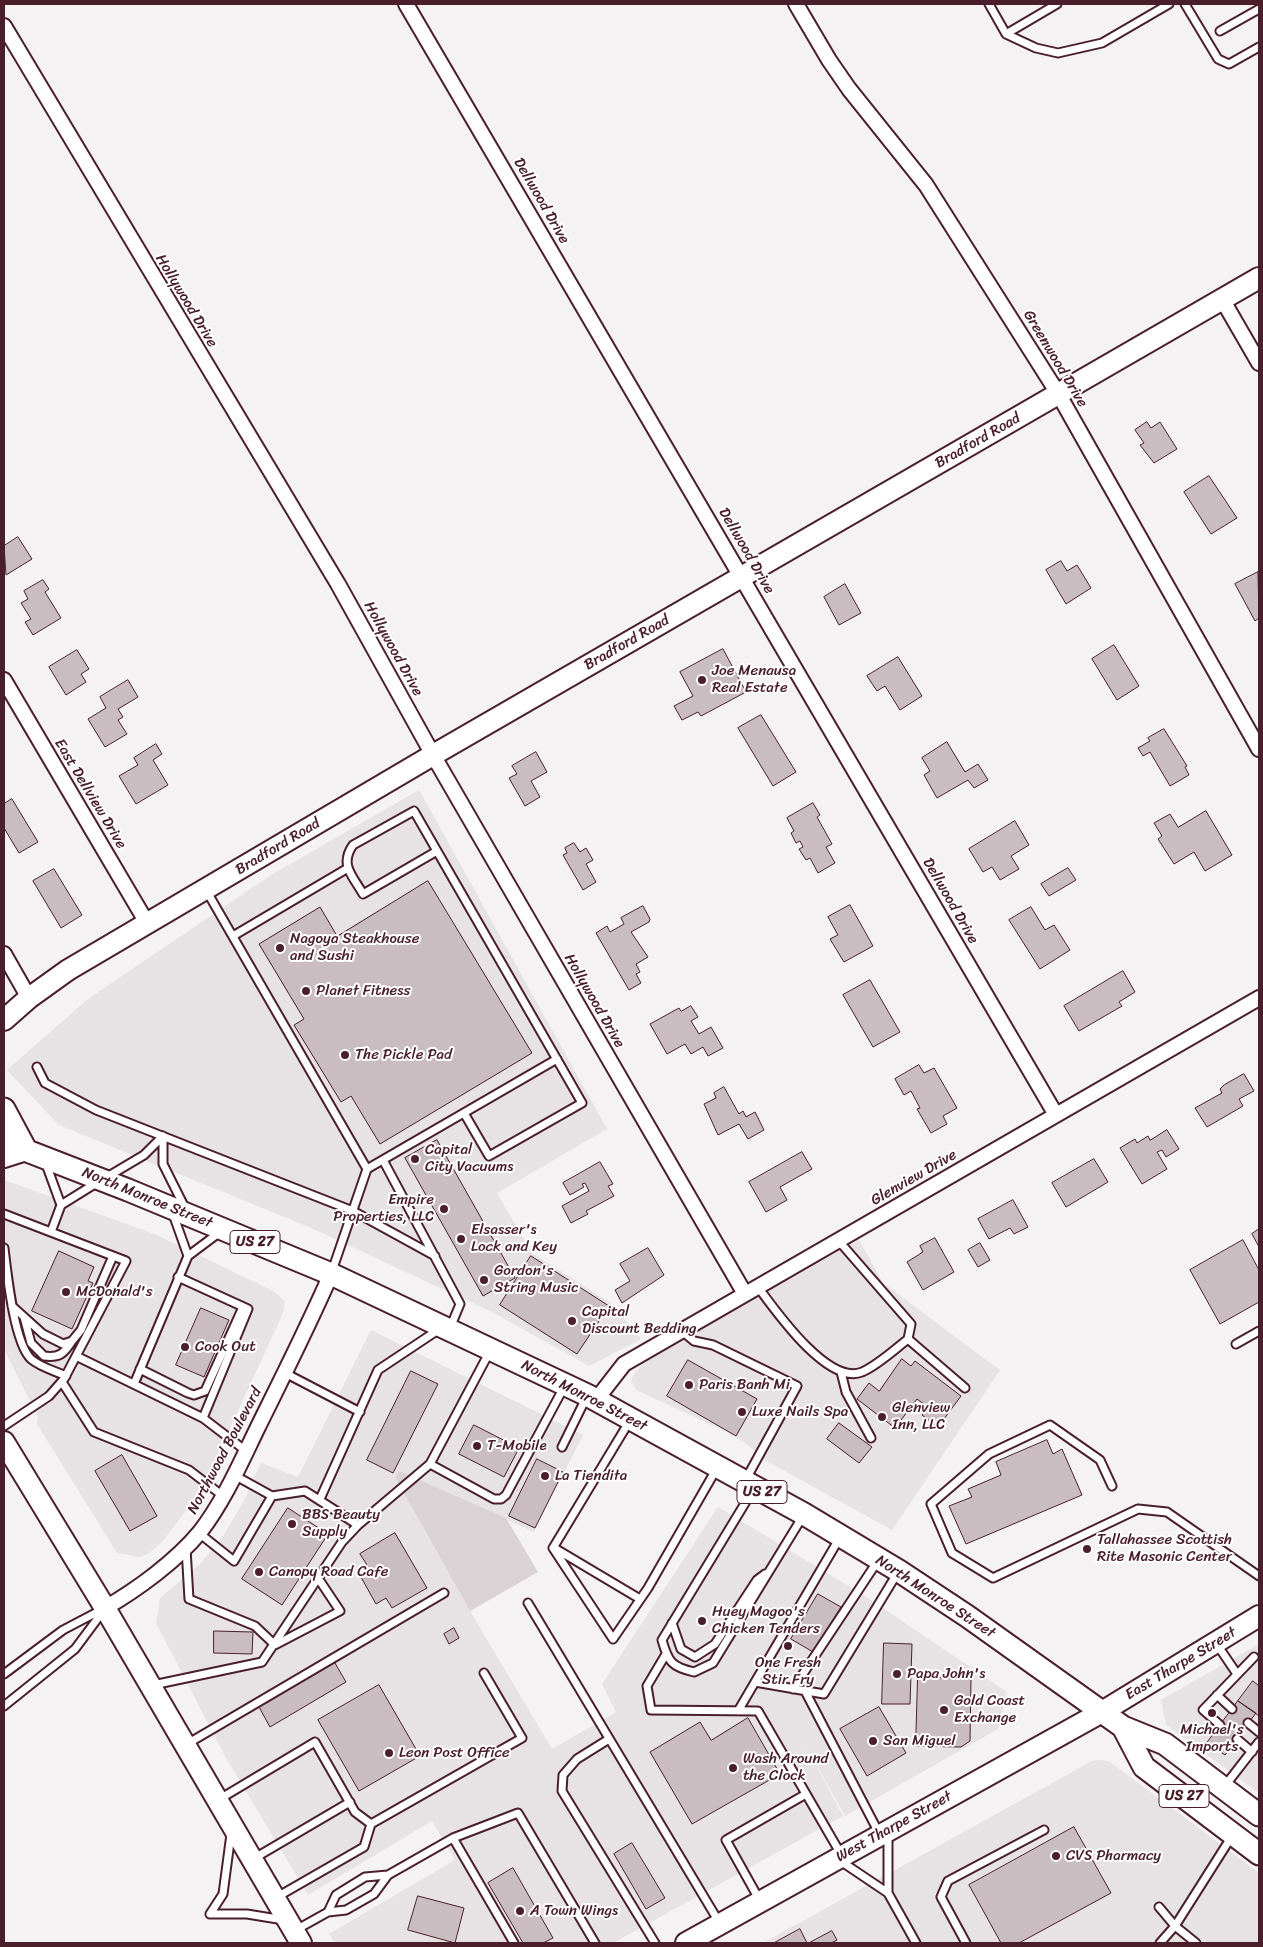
<!DOCTYPE html>
<html>
<head>
<meta charset="utf-8">
<style>
	body { margin:0 }
	#map { position:relative; width:1263px; height:1947px; overflow:hidden; background:#f4f2f2; font-family:Sriracha,sans-serif }
	canvas { display:block }
	.frame { position:absolute; inset:0; border:5px solid #4a1f2b; pointer-events:none }
</style>
</head>
<body>
<div id="map">
<canvas width="1263" height="1947"></canvas>
<div class="frame"></div>
</div>
<script>
const context = document.querySelector('canvas').getContext('2d');
context.lineJoin = 'round';
function fill(path, color) { context.fillStyle = color; context.fill(path, 'evenodd'); }
function trace(path, color, width, dash) { context.strokeStyle = color; context.lineWidth = width; context.lineCap = dash ? 'butt' : 'round'; context.setLineDash(dash || []); context.stroke(path); }
function write(font, color, halo, rows, align = 'center') {
  context.font = font + ' Sriracha,sans-serif'; context.lineWidth = 4; context.setLineDash([]); context.textBaseline = 'middle'; context.strokeStyle = halo; context.fillStyle = color; for (const [text, x, y, turn = 0] of rows) {
    context.save(); context.translate(x, y); context.rotate((+turn || 0) * Math.PI / 180); context.textAlign = isNaN(turn) ? turn : align; if (halo) context.strokeText(text, 0, 0); context.fillText(text, 0, 0); context.restore();
  }
}
const built = new Path2D(`
	M419 790 607 1129 497 1193 532 1253 612 1304 641 1339 589 1366 494 1313 309 1227 59 1125 7 1070 88 999 271 875Z
	M4 1180 157 1235 275 1292 285 1302 283 1313 201 1491 162 1542 148 1554 140 1557 117 1553 37 1424 38 1417 4 1349Z
	M859 1240 883 1283 1000 1370 892 1530 770 1463 736 1436 636 1390 631 1380 635 1372 644 1363 727 1313Z
	M371 1330 583 1435 534 1532 399 1471 395 1477 470 1611 552 1749 616 1712 602 1684 718 1507 865 1596 1007 1692 998 1729 845 1816 800 1736 843 1816 613 1943H335L329 1934 455 1860 432 1821 308 1895 225 1756 156 1623 160 1598 199 1565 224 1535 243 1502 261 1463 298 1477Z
	M1259 1644V1793L1166 1725 1161 1700Z
	M1102 1760 1110 1762 1259 1873V1943H763L1092 1761Z`);
const green = new Path2D(`
	M399 1471 506 1518 538 1572 470 1611 395 1477Z`);
const building = new Path2D(`
	M1147 422 1151 428 1160 422 1177 449 1154 463 1140 445 1144 443 1135 430Z
	M1209 476 1237 518 1211 534 1184 492Z
	M18 537 32 559 6 575 4 546Z
	M1061 561 1067 571 1077 565 1091 588 1066 604 1046 570Z
	M1258 572 1259 618 1255 621 1235 584Z
	M43 580 49 589 45 592 61 618 33 635 25 622 31 619 21 603 28 599 24 591Z
	M845 584 861 613 839 625 824 597Z
	M1114 645 1139 686 1117 700 1092 659Z
	M723 649 746 692 701 716 698 712 682 720 674 706 693 696 680 672Z
	M77 650 89 669 81 674 86 682 66 695 49 667Z
	M898 657 922 696 900 710 885 686 877 691 867 676Z
	M128 680 138 697 118 709 123 717 118 720 127 734 105 747 88 719 106 708 100 697Z
	M761 715 796 772 773 786 738 728Z
	M1164 729 1187 766 1185 767 1189 775 1170 786 1150 752 1143 756 1138 748 1150 741 1148 738Z
	M947 742 965 772 978 764 988 780 974 788 968 780 937 798 924 775 930 771 922 758Z
	M156 744 162 754 153 760 168 785 136 804 119 776 138 765 134 758Z
	M536 752 547 772 531 781 540 797 525 806 509 778 517 774 512 766Z
	M12 799 38 842 19 853 4 828V804Z
	M813 803 820 815 817 817 832 844 826 847 835 863 818 873 810 858 806 860 799 849 803 847 800 841 796 843 791 833 794 831 787 818Z
	M1206 811 1232 855 1205 871 1194 852 1174 864 1158 839 1162 836 1154 823 1170 814 1178 827Z
	M1015 821 1029 845 1011 856 1019 869 1000 880 992 867 983 872 969 849Z
	M574 843 580 852 586 848 593 860 586 864 596 882 583 890 563 855 567 853 565 848Z
	M1068 868 1076 880 1049 896 1041 884Z
	M54 869 82 915 61 928 33 881Z
	M428 881 532 1053 380 1144 351 1096 341 1102 294 1025 304 1019 259 944 320 907 337 936Z
	M850 905 873 946 844 962 830 939 838 935 828 917Z
	M643 906 650 919 649 922 631 932 648 957 636 964 640 972 636 974 641 983 629 990 596 933 607 926 610 932 624 924 621 918Z
	M1031 907 1045 930 1054 925 1070 950 1040 969 1009 920Z
	M1123 971 1135 992 1119 1002 1122 1006 1079 1031 1064 1006Z
	M870 980 900 1032 873 1047 843 995Z
	M691 1006 698 1017 691 1021 699 1034 711 1027 723 1048 708 1056 703 1047 691 1054 685 1044 667 1054 650 1024 679 1008 681 1011Z
	M919 1065 924 1073 934 1068 957 1108 943 1116 947 1124 931 1133 917 1109 920 1108 911 1091 904 1095 895 1079Z
	M1244 1074 1254 1091 1239 1099 1243 1106 1207 1127 1195 1108 1222 1093 1220 1089 1224 1085Z
	M724 1087 739 1114 743 1111 746 1117 755 1112 764 1130 748 1139 739 1124 718 1135 704 1104 716 1098 714 1093Z
	M1167 1130 1179 1149 1166 1157 1162 1150 1157 1152 1167 1169 1142 1184 1120 1148 1135 1139 1137 1143 1148 1136 1150 1140Z
	M437 1140 515 1278 483 1296 405 1158Z
	M802 1152 812 1169 780 1187 787 1200 766 1212 749 1182Z
	M1094 1159 1108 1182 1066 1207 1052 1183Z
	M600 1162 613 1184 608 1186 614 1196 586 1211 588 1214 571 1223 562 1206 589 1191 585 1183 582 1184 584 1187 570 1195 563 1183Z
	M1013 1200 1028 1227 1014 1234 1010 1228 989 1239 978 1219Z
	M1259 1229V1247L1252 1234Z
	M935 1238 954 1272 923 1290 907 1262 923 1252 920 1246Z
	M1243 1240 1259 1270V1302L1220 1324 1190 1270Z
	M980 1243 990 1260 978 1267 968 1250Z
	M648 1248 664 1275 622 1303 615 1290 630 1281 620 1264Z
	M59 1251 94 1267 88 1281 93 1283 72 1329 32 1311Z
	M531 1256 609 1306 577 1354 500 1305Z
	M201 1308 229 1320 204 1377 176 1365Z
	M902 1359 911 1366 915 1361 961 1396 938 1427 922 1415 928 1407 917 1399 895 1428 857 1399 869 1383 879 1391Z
	M688 1360 757 1399 736 1436 667 1396Z
	M411 1371 438 1384 393 1473 367 1460Z
	M839 1423 872 1447 859 1463 827 1439Z
	M474 1425 519 1448 504 1477 459 1454Z
	M1047 1440 1053 1454 1062 1449 1082 1495 966 1544 949 1506 972 1497 968 1489 1001 1475 996 1462Z
	M122 1455 157 1516 130 1531 95 1471Z
	M537 1459 563 1472 535 1528 509 1516Z
	M288 1508 328 1534 282 1605 242 1579Z
	M395 1533 427 1588 392 1608 386 1598 376 1604 357 1570 367 1565 360 1554Z
	M818 1594 841 1607 813 1652 791 1639Z
	M454 1628 459 1638 449 1644 444 1634Z
	M214 1631 253 1632 252 1654 214 1653Z
	M884 1643 912 1644 910 1704H882Z
	M335 1663 346 1682 270 1727 259 1707Z
	M918 1677 971 1679 970 1741 961 1747 916 1746Z
	M1253 1681 1259 1686V1716L1238 1701Z
	M379 1685 420 1756 359 1791 318 1720Z
	M1238 1701 1256 1713 1225 1755 1207 1743Z
	M879 1707 906 1753 867 1776 840 1729Z
	M748 1718 780 1774 692 1824 650 1752 700 1722 711 1740Z
	M1074 1827 1111 1893 1019 1943H1001L969 1885Z
	M632 1843 665 1898 646 1909 614 1854Z
	M513 1868 553 1938 543 1943H523L488 1883Z
	M418 1896 464 1908 455 1943 408 1930Z
	M800 1929 807 1943H774Z
	M832 1931 837 1940 831 1943H809Z`);
const lane = new Path2D(`
	M989 4 1006 34 1036 48 1058 53 1102 43 1169 4
	M1185 4 1218 59 1229 64 1259 47
	M1220 31 1259 9
	M1006 34 1057 4
	M437 851 363 894C353 876 339 865 353 845L414 811C470 908 526 1005 582 1103L489 1156 464 1113
	M206 890 367 1169
	M233 936 348 868
	M37 1067 45 1083 96 1110 353 1211 435 1256
	M163 1136V1164L185 1208
	M383 1160 460 1304 450 1328
	M46 1164 61 1205
	M107 1177 144 1155 163 1136
	M4 1214 126 1261 64 1379 49 1396 4 1426
	M173 1214 188 1256
	M51 1232 61 1205 98 1182
	M838 1240 911 1324 908 1339
	M4 1248C7 1273 14 1343 31 1359 40 1367 55 1371 66 1376
	M332 1271 367 1169 557 1059
	M178 1277 248 1309 203 1418
	M758 1287C775 1310 828 1386 862 1372 878 1365 894 1350 908 1339L965 1388
	M12 1306 43 1334 63 1344 72 1341 81 1330 113 1256
	M24 1317 31 1343 44 1356C59 1358 64 1354 72 1341
	M682 1331 694 1341 713 1345 797 1386 746 1479
	M1236 1344 1259 1331
	M490 1351 430 1464 494 1499H501L506 1495 564 1387
	M76 1356 203 1418 246 1451
	M140 1369 188 1393 194 1395 205 1391 243 1307
	M841 1372 846 1392 871 1438
	M285 1373 360 1412
	M62 1382 94 1432 189 1470 223 1496
	M134 1384 188 1256 220 1232
	M562 1447 586 1398
	M234 1475 272 1496 305 1491 358 1525
	M1112 1486 1100 1460 1050 1425 989 1454 931 1504 952 1553 993 1578 1138 1509 1167 1512 1259 1576
	M753 1490 662 1640C668 1662 672 1667 694 1672L713 1663 803 1516
	M320 1499 378 1370 438 1330
	M199 1533 234 1561 272 1496
	M186 1548 189 1599 255 1626 275 1645 340 1611 318 1578
	M553 1548 613 1639 648 1588 717 1468
	M553 1548 629 1422
	M556 1549 640 1599
	M528 1603 719 1922
	M672 1623 681 1649 695 1657 715 1644 757 1580 765 1574
	M1216 1643 1237 1674
	M666 1654 647 1686 651 1710 758 1711 842 1856
	M4 1674 63 1630 103 1609
	M755 1682 824 1694 898 1572
	M153 1685 262 1662 342 1542 358 1525 430 1464
	M793 1689 877 1562
	M805 1691 880 1835
	M1217 1695 1232 1709
	M4 1706 75 1649 104 1610
	M738 1711 839 1539
	M1248 1723 1259 1732
	M1220 1725 1203 1710 1254 1657
	M609 1739 577 1759 563 1775 562 1791 655 1943
	M1237 1739 1252 1752
	M187 1744 444 1593
	M1224 1787 1259 1742
	M218 1800 315 1742 355 1812 371 1824
	M888 1833V1893
	M453 1838 514 1943
	M253 1859 350 1802
	M839 1860 888 1893 916 1943
	M277 1897 364 1847 371 1824 522 1738 484 1673
	M759 1899 726 1840 806 1794
	M1159 1907 1175 1926 1196 1943
	M328 1912 336 1895 365 1877 388 1875
	M210 1914 223 1894 231 1834
	M210 1914H247L284 1920
	M294 1931 328 1912 346 1910 374 1894 388 1875 453 1838 518 1813 595 1943
	M966 1943 941 1897 948 1881 1044 1830
	M1160 1943 1175 1926 1232 1836`);
const street = new Path2D(`
	M406 4 1056 1115
	M796 4 829 60 849 89 926 185 1059 395 1259 749
	M4 26 338 584 433 755 745 1294
	M1222 299 1259 363
	M4 680 147 923
	M4 954 29 998
	M596 1400 624 1364 1259 998
	M105 1608C138 1589 176 1561 200 1532 224 1501 240 1464 257 1429 282 1378 308 1327 331 1274`);
const secondary = new Path2D(`
	M4 1020 29 998 68 970 433 755 1259 278
	M4 1157 26 1150
	M4 1442 105 1608 301 1943
	M686 1943 1102 1712 1259 1616`);
const primary = new Path2D(`
	M4 1109 26 1150
	M4 1142 128 1190 331 1274 587 1395 804 1514 899 1571 967 1616 1123 1727 1165 1744 1259 1815
	M1123 1727 1144 1767 1259 1854`);
const markers = [
	[702,680,5,"#4a1f2b"],
	[280,948,5,"#4a1f2b"],
	[306,991,5,"#4a1f2b"],
	[345,1055,5,"#4a1f2b"],
	[415,1159,5,"#4a1f2b"],
	[444,1209,5,"#4a1f2b"],
	[461,1239,5,"#4a1f2b"],
	[484,1280,5,"#4a1f2b"],
	[66,1292,5,"#4a1f2b"],
	[572,1321,5,"#4a1f2b"],
	[185,1347,5,"#4a1f2b"],
	[689,1385,5,"#4a1f2b"],
	[742,1412,5,"#4a1f2b"],
	[882,1417,5,"#4a1f2b"],
	[477,1446,5,"#4a1f2b"],
	[545,1476,5,"#4a1f2b"],
	[292,1524,5,"#4a1f2b"],
	[1087,1549,5,"#4a1f2b"],
	[259,1572,5,"#4a1f2b"],
	[702,1621,5,"#4a1f2b"],
	[788,1646,5,"#4a1f2b"],
	[897,1674,5,"#4a1f2b"],
	[944,1710,5,"#4a1f2b"],
	[1212,1713,5,"#4a1f2b"],
	[873,1741,5,"#4a1f2b"],
	[389,1753,5,"#4a1f2b"],
	[733,1768,5,"#4a1f2b"],
	[1056,1856,5,"#4a1f2b"],
	[520,1911,5,"#4a1f2b"]
];
const shields = [
	[255,1242,50],
	[762,1492,50],
	[1184,1796,50]
];
const shieldNames = [
	["US 27",255,1242],
	["US 27",762,1492],
	["US 27",1184,1796]
];
const streetNames = [
	["Dellwood Drive",541,201,60],
	["Hollywood Drive",186,301,59],
	["Greenwood Drive",1055,359,59],
	["Bradford Road",978,441,-30],
	["Dellwood Drive",746,551,60],
	["Bradford Road",627,643,-30],
	["Hollywood Drive",393,649,61],
	["East Dellview Drive",90,794,59],
	["Bradford Road",278,847,-31],
	["Dellwood Drive",950,901,60],
	["Hollywood Drive",594,1001,60],
	["Glenview Drive",914,1178,-30],
	["North Monroe Street",147,1198,22],
	["North Monroe Street",584,1396,27],
	["Northwood Boulevard",225,1451,-62],
	["North Monroe Street",935,1597,33],
	["East Tharpe Street",1181,1664,-31],
	["West Tharpe Street",894,1827,-29]
];
const poiNames = [
	["Joe Menausa",712,671],
	["Real Estate",712,688],
	["Nagoya Steakhouse",290,939],
	["and Sushi",290,956],
	["Planet Fitness",316,991],
	["The Pickle Pad",355,1055],
	["Capital",425,1150],
	["City Vacuums",425,1167],
	["Empire",434,1200,"right"],
	["Properties, LLC",434,1217,"right"],
	["Elsasser's",471,1230],
	["Lock and Key",471,1247],
	["Gordon's",494,1271],
	["String Music",494,1288],
	["McDonald's",76,1292],
	["Capital",582,1312],
	["Discount Bedding",582,1329],
	["Cook Out",195,1347],
	["Paris Banh Mi",699,1385],
	["Glenview",892,1408],
	["Inn, LLC",892,1425],
	["Luxe Nails Spa",752,1412],
	["T-Mobile",487,1446],
	["La Tiendita",555,1476],
	["BBS Beauty",302,1515],
	["Supply",302,1532],
	["Tallahassee Scottish",1097,1540],
	["Rite Masonic Center",1097,1557],
	["Canopy Road Cafe",269,1572],
	["Huey Magoo's",712,1612],
	["Chicken Tenders",712,1629],
	["One Fresh",788,1663,"center"],
	["Stir Fry",788,1680,"center"],
	["Papa John's",907,1674],
	["Gold Coast",954,1701],
	["Exchange",954,1718],
	["Michael's",1212,1730,"center"],
	["Imports",1212,1747,"center"],
	["San Miguel",883,1741],
	["Leon Post Office",399,1753],
	["Wash Around",743,1759],
	["the Clock",743,1776],
	["CVS Pharmacy",1066,1856],
	["A Town Wings",530,1911]
];
fill(built, '#e7e2e3');
fill(green, '#dbd2d5');
fill(building, '#cabdc1');
trace(building, '#4a1f2b', 1);
trace(lane, '#4a1f2b', 11);
trace(street, '#4a1f2b', 18);
trace(secondary, '#4a1f2b', 24);
trace(primary, '#4a1f2b', 25);
trace(lane, '#fff', 7);
trace(street, '#fff', 14);
trace(secondary, '#fff', 20);
trace(primary, '#fff', 21);
for (const [x, y, r, color] of markers) { const dot = new Path2D(); dot.arc(x, y, r, 0, 2 * Math.PI); context.fillStyle = color; context.fill(dot); trace(dot, '#fff', 2); }
for (const [x, y, w] of shields) { const box = new Path2D(); box.roundRect(x - w / 2, y - 11.5, w, 23, 4); context.fillStyle = '#fff'; context.fill(box); trace(box, '#4a1f2b', 1); }
write('bold 14px', '#4a1f2b', null, shieldNames);
write('15px', '#4a1f2b', '#fff', streetNames);
write('15px', '#4a1f2b', '#fff', poiNames, 'left');
</script>
</body>
</html>
